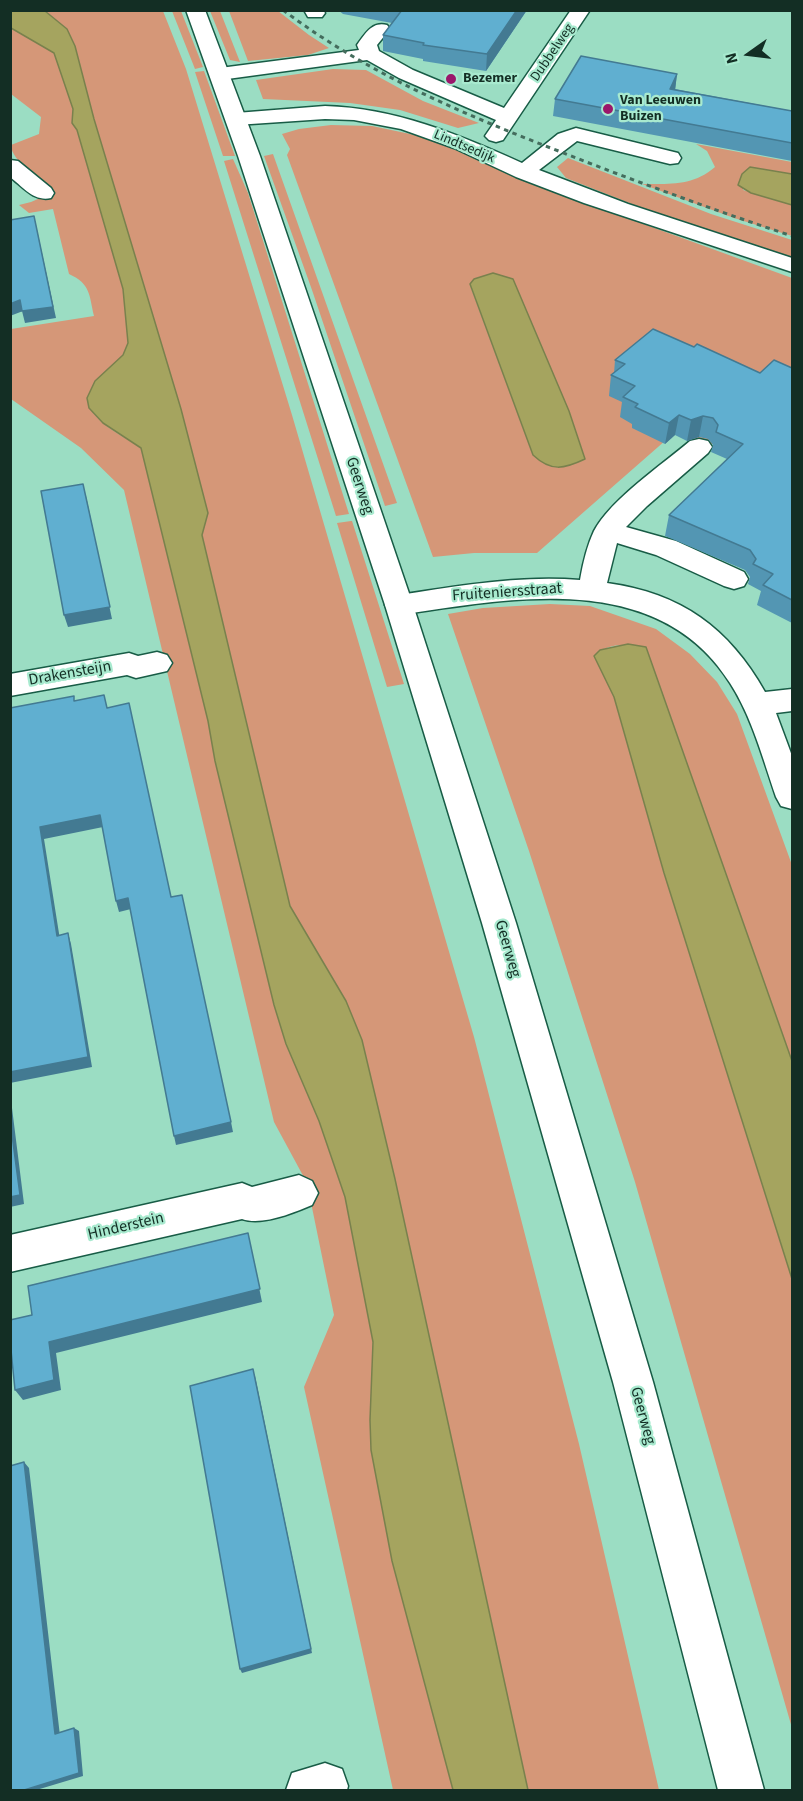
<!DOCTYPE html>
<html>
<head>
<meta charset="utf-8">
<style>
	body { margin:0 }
	#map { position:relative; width:803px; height:1801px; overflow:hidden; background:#9bddc3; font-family:"Source Sans 3",sans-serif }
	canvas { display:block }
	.frame { position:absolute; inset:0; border:12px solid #132e24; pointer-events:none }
	.north { position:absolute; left:719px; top:24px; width:60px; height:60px; -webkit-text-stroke:4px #a8eacf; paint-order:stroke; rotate:256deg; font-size:16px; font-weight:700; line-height:24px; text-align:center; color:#132e24 }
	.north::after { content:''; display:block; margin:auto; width:21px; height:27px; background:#132e24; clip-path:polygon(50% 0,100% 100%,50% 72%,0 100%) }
</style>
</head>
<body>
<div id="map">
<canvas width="803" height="1801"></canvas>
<div class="frame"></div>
<div class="north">N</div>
</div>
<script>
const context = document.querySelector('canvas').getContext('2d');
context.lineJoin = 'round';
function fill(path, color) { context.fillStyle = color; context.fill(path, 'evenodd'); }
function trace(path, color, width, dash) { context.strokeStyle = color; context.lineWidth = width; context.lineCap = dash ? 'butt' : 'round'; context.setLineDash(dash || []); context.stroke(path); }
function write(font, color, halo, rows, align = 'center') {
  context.font = font + ' "Source Sans 3",sans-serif'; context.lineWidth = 4.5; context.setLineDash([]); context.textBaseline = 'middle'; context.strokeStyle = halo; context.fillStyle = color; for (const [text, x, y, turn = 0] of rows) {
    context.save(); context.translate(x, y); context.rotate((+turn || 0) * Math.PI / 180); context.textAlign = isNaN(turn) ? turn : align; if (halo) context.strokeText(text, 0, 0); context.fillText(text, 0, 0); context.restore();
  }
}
const green = new Path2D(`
	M45 11H163L186 69 292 415 474 1037 579 1444 659 1790H528L395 1179 362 1040 346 1001 290 906 202 535 208 513 133 249 123 289 128 343 123 355 87 398C91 422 122 435 141 448L208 721 215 761 274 1005 286 1044 319 1121 345 1197 373 1342 370 1420 371 1450 392 1561 453 1790H393L304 1387 334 1315 307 1183 274 1122 124 490 81 448 11 399V329L94 316C89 295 91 284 69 274L53 209 29 213 19 205 31 202 54 192C42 181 11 161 11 145L39 134 41 117 11 94 10 28 67 29Z
	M172 11H181L203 67 195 69Z
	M210 11H220L240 62 230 60Z
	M229 11H278L309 35 329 48 308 55 248 61Z
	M333 69 366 70 423 101 479 123 458 128 400 110 350 103 263 99 256 80Z
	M204 71 235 156H223L195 72Z
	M331 125 372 126 439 140 586 203 792 278V410L764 397 707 449 674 433 537 553H474L433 557 287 155 290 149 282 134 299 129ZM470 285 537 334 533 455Z
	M696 144 792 162V174L750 167 743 190 792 205V236L734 218 642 184C670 184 693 186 715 167L707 151Z
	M273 154 397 503 385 506 312 290 264 156Z
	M568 158 711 214 792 240V257L672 220 566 178 557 167Z
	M233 159 248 193 349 514 336 516 224 161Z
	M351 521H352L404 684 387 687 337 523Z
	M550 604 590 606 656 629 690 654 717 682 737 714 792 865V1061L646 648C630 644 607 642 595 656L614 697 664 873 792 1279V1728L635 1182 529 851 448 614 483 608Z`);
const water = new Path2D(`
	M10 11H45L67 29 75 46 94 119 181 409 208 513 202 535 290 906 346 1001 362 1040 395 1179 528 1790H453L392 1561 371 1450 370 1420 373 1342 345 1197 319 1121 286 1044 274 1005 215 761 208 721 141 448 103 423 89 408 87 398 95 381 123 355 128 343 123 289 77 130 72 123 73 109 54 53 11 28Z
	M750 167 792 174V205L751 193 738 185 742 174Z
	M493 273 513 279 569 411 585 459C564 469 551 472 533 455L470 284 474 279Z
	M628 644 646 647 792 1061V1279L664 873 614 697 594 656 600 650Z`);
const minor = new Path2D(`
	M304 10H323L325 13 322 17H308Z
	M571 10H590L503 140 496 142 489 140 485 136 496 120 399 78 367 60 220 80 213 78 210 74 213 70 220 68 359 50 357 45C365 34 372 21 387 25L390 29 377 45 379 51 413 70 504 108Z
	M325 106C395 108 458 134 522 163L558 134 576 128 678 153 681 158 678 163 670 164 577 141 539 170 628 204 792 258V272L584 203 516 177 454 148 401 129 354 120 325 119 236 125 229 123 226 119 229 115 236 113Z
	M10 160 18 161 51 188 54 193 51 198C34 202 23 187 10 177Z
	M699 439 708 441 712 447 708 453 647 506 626 527 676 541 744 572 748 579 744 586 734 589 724 586 656 555 617 543 607 583C681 593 729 628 765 692L792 689V711L776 713 792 756V809L781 806 776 797C763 759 752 717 730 683 658 569 512 598 399 615L389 612 385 605 389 598 399 595C458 586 520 575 580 580 583 563 587 546 594 531 610 500 663 464 690 441Z
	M157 652 167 655 172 663 167 671 136 678 127 675 10 696V674L129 653 138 656Z
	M299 1175 312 1181 318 1193 312 1205C293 1213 262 1226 242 1219L10 1272V1235L242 1183 252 1187Z
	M325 1763 342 1769 348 1786 347 1790H286L292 1773Z`);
const major = new Path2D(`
	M186 10H205L260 156 413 605 516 923 653 1382 764 1790H718L613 1382 482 923 385 605 238 156Z`);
const rail = new Path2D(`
	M283 10C368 74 463 114 561 152 637 182 714 210 792 236`);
const wall = new Path2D(`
	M338 10H527L486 71 423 61V59L383 51V35L392 23 343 14Z
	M677 74 675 89 792 111V161L553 116 555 99Z
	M694 347 760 373 792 368V623L757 605 761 591 748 584 750 577 745 570 665 536 669 515 727 459 711 452 713 445 708 439 699 437 687 441 675 435 665 444 632 428V424L620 417 622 402 609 396 611 375 614 374 615 360Z`);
const shadedWall = new Path2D(`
	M517 10H527L486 71 487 54Z
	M677 74 675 91 670 89Z
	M34 216 56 318 25 323 22 311Z
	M20 300 23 311 10 316V304Z
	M679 415 675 435 665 444 669 423Z
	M703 416 699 437 687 441 691 420Z
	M86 496 112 619 68 627 64 615Z
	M100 815 103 827 44 839 61 946 57 936 40 827Z
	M128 898 131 909 119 912 116 901Z
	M68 933 71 944 92 1067 10 1083V1072Z
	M10 1092 24 1204 10 1207Z
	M231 1122 233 1132 176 1145 174 1136Z
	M248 1233 262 1302 56 1353 61 1390 23 1400 15 1390 49 1342Z
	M255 1376 312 1653 242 1673 240 1669Z
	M24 1462 29 1468 60 1736 55 1734Z
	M74 1728 79 1731 83 1776 33 1791H21Z`);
const building = new Path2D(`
	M402 10H517L487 54 423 45 424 43 383 35Z
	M581 56 677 74 670 89 792 111V143L555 99Z
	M34 216 53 307 22 311 20 300 10 304V220Z
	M653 329 694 347 697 344 760 373 774 360 792 368V600L763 585 773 574 753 564 756 559 750 550 669 515 743 444 716 432 718 425 713 418 703 416 691 420 679 415 669 423 635 407 638 404 623 397 635 386 611 375 625 364 615 360Z
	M83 484 110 607 64 615 41 491Z
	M104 695 107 708 129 703 171 897 182 895 231 1122 174 1136 128 898 116 901 100 815 40 827 57 936 68 933 88 1057 10 1072V708L74 696V701Z
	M10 1120 20 1195 10 1197Z
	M248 1233 260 1289 49 1342 54 1380 15 1390 10 1340V1320L32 1315 28 1286Z
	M253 1369 311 1649 240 1669 190 1386Z
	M24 1462 55 1734 74 1728 79 1773 21 1791H10V1466Z`);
const markers = [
	[451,79,6,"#9a176b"],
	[608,109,6,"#9a176b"]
];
const farStreetnames = [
	["Dubbelweg",553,53,-56],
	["Lindtsedijk",464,147,23]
];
const farPoinames = [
	["Bezemer",463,79],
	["Van Leeuwen",620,101],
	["Buizen",620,117]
];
const streetNames = [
	["Geerweg",359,486,72],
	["Fruiteniersstraat",507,593,-4],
	["Drakensteijn",70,674,-10],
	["Geerweg",507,949,74],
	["Hinderstein",126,1227,-13],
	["Geerweg",642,1416,75]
];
fill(green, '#d59778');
fill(water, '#a5a45f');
trace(water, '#79814d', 1.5);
trace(minor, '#185c46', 3);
trace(major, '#185c46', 3);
fill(minor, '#fff');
fill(major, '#fff');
trace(rail, '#446d5d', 3, [4.5, 4.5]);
fill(wall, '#5396b3');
fill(shadedWall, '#437a92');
fill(building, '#60afd0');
trace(building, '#437a92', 1.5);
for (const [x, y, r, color] of markers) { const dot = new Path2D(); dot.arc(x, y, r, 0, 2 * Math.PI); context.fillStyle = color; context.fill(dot); trace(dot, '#a8eacf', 2); }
write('14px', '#132e24', '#a8eacf', farStreetnames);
write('bold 14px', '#132e24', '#a8eacf', farPoinames, 'left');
write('16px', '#132e24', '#a8eacf', streetNames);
</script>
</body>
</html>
